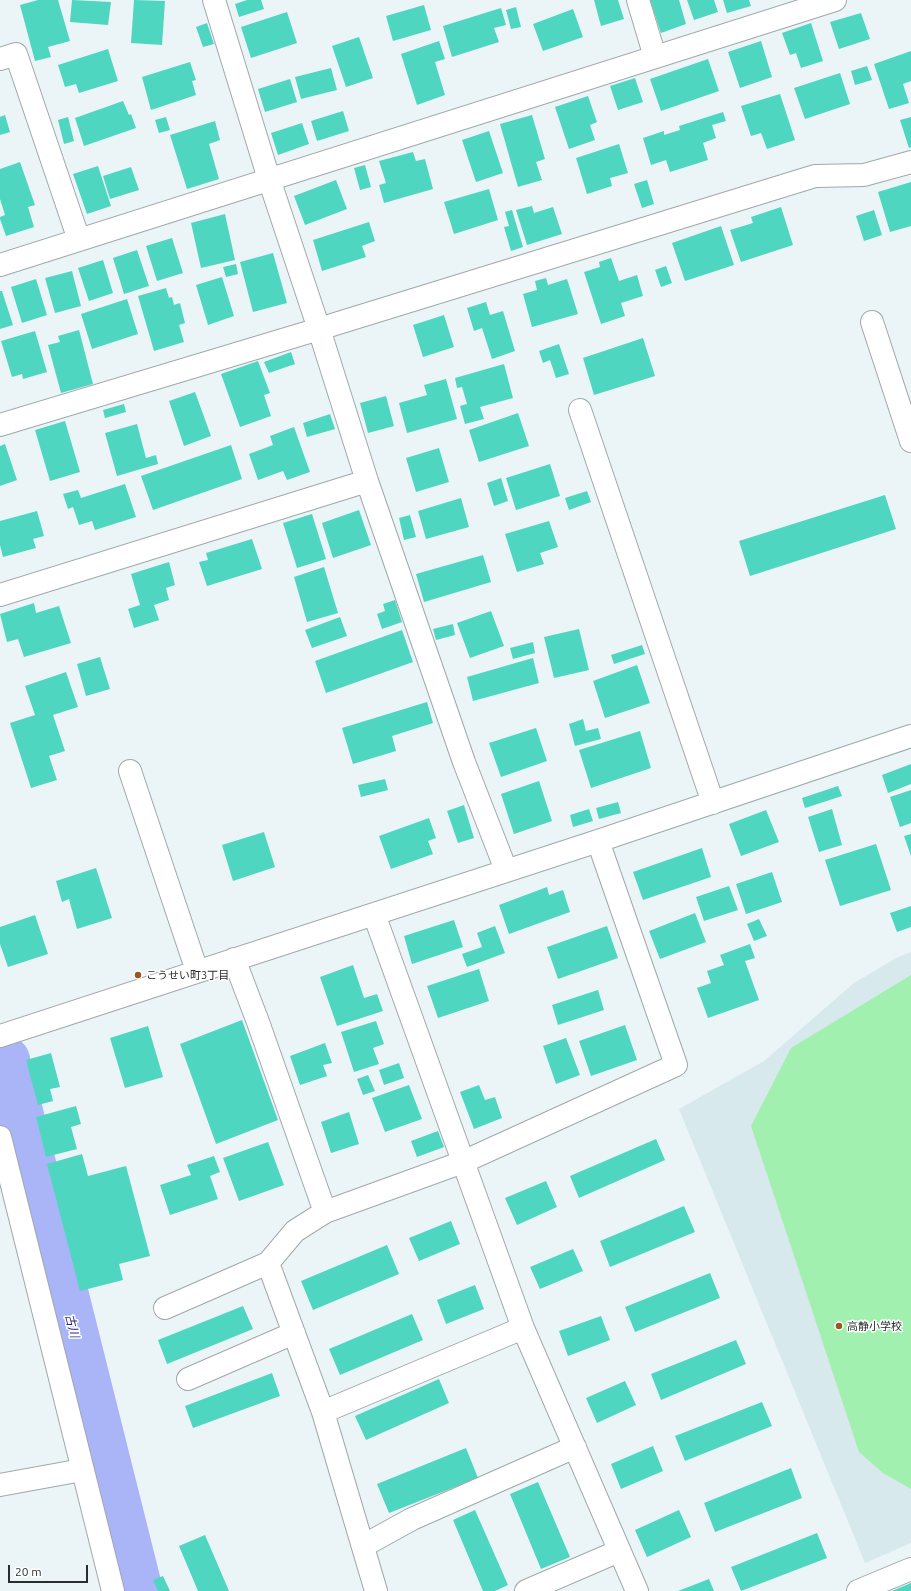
<!DOCTYPE html>
<html>
<head>
<meta charset="utf-8">
<style>
	body { margin:0 }
	#map { position:relative; width:911px; height:1591px; overflow:hidden; background:#ebf4f6; font-family:Ubuntu,sans-serif }
	canvas { display:block }
	.scale { position:absolute; left:8px; top:1565px; width:80px; height:18px; box-sizing:border-box; border:2px solid #2a2d2e; border-top:0; padding-left:5px; font-size:12px; line-height:14px; white-space:nowrap; color:#2a2d2e; -webkit-text-stroke:3px #fff; paint-order:stroke }
</style>
</head>
<body>
<div id="map">
<canvas width="911" height="1591"></canvas>
<div class="scale">20 m</div>
</div>
<script>
const context = document.querySelector('canvas').getContext('2d');
context.lineJoin = 'round';
function fill(path, color) { context.fillStyle = color; context.fill(path, 'evenodd'); }
function trace(path, color, width, dash) { context.strokeStyle = color; context.lineWidth = width; context.lineCap = dash ? 'butt' : 'round'; context.setLineDash(dash || []); context.stroke(path); }
function write(font, color, halo, rows, align = 'center') {
  context.font = font + ' Ubuntu,"Noto Sans JP",sans-serif'; context.lineWidth = 3; context.setLineDash([]); context.textBaseline = 'middle'; context.strokeStyle = halo; context.fillStyle = color; for (const [text, x, y, turn = 0] of rows) {
    context.save(); context.translate(x, y); context.rotate((+turn || 0) * Math.PI / 180); context.textAlign = isNaN(turn) ? turn : align; if (halo) context.strokeText(text, 0, 0); context.fillText(text, 0, 0); context.restore();
  }
}
const built = new Path2D(`
	M911 952V1543L865 1563 679 1109 764 1061 854 983 898 957Z`);
const green = new Path2D(`
	M911 975V1489L883 1473 859 1452 751 1126 791 1048Z`);
const river = new Path2D(`
	M6 1060 139 1591`);
const building = new Path2D(`
	M38 0H58L70 41 48 47 51 57 35 61 20 5Z
	M72 0 111 2 108 25 70 22Z
	M134 0 165 1 162 45 131 43Z
	M247 0H261L264 9 239 17 235 4Z
	M594 0H618L624 19 601 26Z
	M650 0H679L686 24 661 33Z
	M687 0H714L718 12 694 20Z
	M723 0H749L751 6 727 13Z
	M424 5 431 30 393 41 386 16Z
	M516 7 521 27 511 29 506 10Z
	M501 8 506 25 494 28 499 42 452 57 443 26Z
	M573 9 583 37 543 51 533 24Z
	M287 12 297 43 251 58 241 27Z
	M861 13 870 39 839 49 830 22Z
	M207 23 214 44 203 47 196 27Z
	M811 23 823 61 801 68 796 53 790 55 782 33Z
	M359 37 373 78 346 87 332 46Z
	M439 41 445 59 435 62 445 95 417 105 401 54Z
	M761 41 772 77 740 88 728 52Z
	M108 49 118 81 79 93 76 84 65 87 58 65Z
	M911 51V81L903 84 909 103 889 109 874 64Z
	M708 59 719 91 661 111 650 79Z
	M190 62 196 80 192 81 196 95 151 110 142 77Z
	M867 66 872 80 855 85 851 71Z
	M331 68 337 90 301 99 295 77Z
	M840 73 850 104 805 119 794 88Z
	M635 78 643 102 618 110 610 86Z
	M290 79 297 102 265 112 258 89Z
	M780 94 795 140 767 149 761 133 751 136 741 106Z
	M588 96 597 122 590 125 595 140 569 149 555 107Z
	M123 101 129 115 131 114 136 128 84 146 75 118Z
	M343 111 349 131 317 141 311 121Z
	M723 112 726 121 712 125 716 138 703 143 708 160 670 172 666 160 651 165 643 138 664 131V135L680 130 679 126Z
	M5 115 10 132 0 135V117Z
	M532 115 545 159 536 162 542 180 518 187 500 124Z
	M68 117 74 141 64 144 58 120Z
	M166 117 170 130 159 133 155 120Z
	M911 117V147L909 148 900 120Z
	M215 121 220 140 209 144 219 179 187 189 170 135Z
	M302 123 309 144 278 155 271 133Z
	M489 131 503 173 476 182 462 140Z
	M619 144 628 173 610 178 612 186 587 194 576 158Z
	M413 152 416 161 425 159 433 189 384 203 379 185 386 183 379 161Z
	M20 162 35 205 28 207 34 227 6 236 0 219V217L5 215 0 199V169Z
	M365 165 371 187 360 190 354 168Z
	M98 166 111 206 87 214 73 174Z
	M131 167 139 190 110 199 103 176Z
	M336 180 347 209 305 225 294 196Z
	M647 180 654 204 642 208 634 184Z
	M911 182V226L890 232 878 192Z
	M489 189 498 220 454 234 444 202Z
	M532 206 534 213 553 207 562 234 527 245 516 210Z
	M781 207 793 245 741 262 730 230 753 223 751 217Z
	M512 210 523 247 511 251 504 227 509 226 505 212Z
	M874 210 882 235 864 241 856 216Z
	M225 214 235 260 201 268 191 223Z
	M369 222 375 241 362 246 366 257 322 271 313 240Z
	M721 226 734 265 685 281 672 243Z
	M172 238 183 273 157 281 146 246Z
	M137 250 149 286 124 294 113 258Z
	M273 253 287 303 253 312 240 262Z
	M611 258 619 281 637 275 643 296 621 303 625 316 601 324 584 272 600 267 599 262Z
	M103 260 113 293 89 301 78 268Z
	M236 264 238 274 226 277 223 267Z
	M666 266 672 283 661 287 655 270Z
	M72 271 81 306 55 313 45 278Z
	M222 277 234 316 208 325 196 285Z
	M546 278 548 285 567 279 578 314 532 327 523 294 537 290 535 281Z
	M36 279 47 315 22 323 11 287Z
	M166 288 169 298 172 297 174 305 180 303 185 323 179 325 184 342 154 351 138 296Z
	M0 291H2L13 325 0 329Z
	M127 299 138 334 92 349 81 314Z
	M486 302 490 315 503 311 515 351 492 359 482 328 474 331 467 308Z
	M444 315 454 347 423 357 413 325Z
	M79 330 93 384 61 393 48 345 60 342 58 336Z
	M35 331 47 372 23 379 22 374 12 377 1 341Z
	M643 338 655 376 594 395 583 358Z
	M559 344 569 374 556 378 550 360 543 363 539 351Z
	M291 352 295 364 269 373 264 362Z
	M258 361 270 393 264 395 271 416 240 427 221 374Z
	M504 364 513 398 480 407 484 419 465 424 460 406 467 404 462 387 457 388 455 378Z
	M446 379 457 419 407 433 399 403 427 395 424 385Z
	M195 392 211 436 184 446 169 401Z
	M386 396 394 426 368 433 360 403Z
	M124 404 126 412 105 418 103 410Z
	M518 413 529 446 479 462 469 430Z
	M330 414 335 429 307 437 303 423Z
	M65 421 80 472 50 481 35 430Z
	M137 424 146 458 156 455 158 464 117 476 105 433Z
	M294 427 310 472 287 480 283 471 258 480 249 454 273 445 270 436Z
	M5 444 17 480 0 486V446Z
	M231 445 242 479 153 510 141 476Z
	M439 448 449 482 416 492 406 458Z
	M550 464 560 496 516 510 506 478Z
	M501 478 508 501 494 506 487 483Z
	M125 484 136 517 95 530 92 521 79 525 73 507 68 509 63 494 78 490 81 498Z
	M587 491 591 502 569 510 565 498Z
	M885 495 896 529 750 576 739 541Z
	M461 498 469 527 426 539 418 511Z
	M359 510 371 545 333 558 322 523Z
	M37 511 44 536 33 539 36 548 3 557 0 545V521Z
	M312 514 326 559 297 568 283 523Z
	M410 515 416 537 404 540 399 518Z
	M549 521 558 547 540 553 544 564 517 572 505 534Z
	M252 539 262 569 207 586 199 562 208 560 206 553Z
	M483 555 491 582 424 602 416 574Z
	M169 562 175 585 166 588 169 600 154 605 159 620 134 628 128 609 140 605 131 574Z
	M324 567 338 613 307 622 294 577Z
	M395 600 402 622 382 629 377 614 385 611 383 604Z
	M34 603 36 613 59 606 71 643 24 657 18 639 7 642 0 614Z
	M491 611 504 646 470 658 457 623Z
	M340 617 347 636 312 648 305 630Z
	M453 624 455 635 436 640 433 629Z
	M579 629 589 670 554 678 544 637Z
	M402 630 413 662 326 693 315 661Z
	M533 642 535 653 513 659 510 648Z
	M642 645 645 654 614 664 611 655Z
	M100 657 110 689 86 696 77 664Z
	M533 658 539 683 473 701 467 677Z
	M637 665 650 703 605 718 593 681Z
	M66 672 78 707 53 715 65 751 49 756 57 780 31 788 10 723 35 715 25 686Z
	M427 702 433 723 392 736 396 751 353 764 342 728Z
	M583 719 586 731 598 728 601 739 575 746 569 724Z
	M536 728 547 761 501 777 489 743Z
	M640 731 651 768 591 788 579 750Z
	M911 764V784L888 793 882 775Z
	M385 779 388 790 361 797 358 785Z
	M539 781 552 821 514 834 501 794Z
	M838 786 842 796 805 808 802 798Z
	M911 790V823L900 827 890 797Z
	M618 802 621 813 599 819 596 808Z
	M464 805 474 838 458 843 447 811Z
	M589 809 593 821 573 827 570 815Z
	M832 809 842 845 819 852 808 817Z
	M766 810 779 842 741 856 729 824Z
	M429 818 436 838 428 841 433 854 391 869 379 836Z
	M264 832 275 867 233 881 222 845Z
	M911 834V856L904 836Z
	M876 844 891 890 840 906 825 860Z
	M702 848 711 877 643 900 633 872Z
	M96 868 112 918 77 929 69 899 62 902 56 881Z
	M772 872 782 902 746 914 736 884Z
	M729 886 738 910 704 921 696 897Z
	M547 887 549 895 563 890 570 912 509 934 499 905Z
	M911 906V927L897 932 890 913Z
	M695 913 706 942 660 959 649 931Z
	M35 915 48 954 8 967 0 944V927Z
	M759 919 767 936 754 941 747 924Z
	M454 920 463 947 412 964 404 936Z
	M495 926 505 953 467 967 462 954 482 947 477 933Z
	M607 926 618 958 558 979 547 947Z
	M750 944 755 958 745 961 759 1000 708 1018 697 988 711 983 707 971 724 965 720 955Z
	M353 965 364 998 377 994 383 1011 337 1026 320 977Z
	M479 969 489 1001 438 1018 427 986Z
	M598 990 604 1010 558 1025 552 1005Z
	M242 1020 278 1120 216 1144 180 1044Z
	M376 1021 384 1044 373 1048 379 1064 354 1072 341 1032Z
	M625 1025 637 1060 591 1076 579 1041Z
	M148 1026 163 1077 125 1088 110 1038Z
	M566 1038 580 1075 556 1084 543 1046Z
	M325 1043 332 1063 323 1065 327 1076 300 1085 290 1056Z
	M51 1053 60 1087 50 1089 53 1101 38 1105 26 1060Z
	M399 1063 404 1078 384 1085 379 1070Z
	M368 1075 375 1091 363 1095 357 1079Z
	M409 1085 422 1119 385 1132 372 1098Z
	M479 1085 485 1100 495 1097 502 1118 474 1129 460 1092Z
	M76 1106 81 1124 71 1127 77 1149 46 1157 36 1117Z
	M349 1112 359 1144 331 1153 321 1122Z
	M438 1131 444 1147 417 1157 411 1141Z
	M656 1139 665 1160 579 1198 570 1176Z
	M268 1142 284 1185 239 1201 223 1158Z
	M82 1154 88 1176 126 1166 150 1256 119 1264 123 1280 80 1291 47 1164Z
	M214 1156 220 1172 210 1176 218 1199 170 1215 160 1185 191 1175 187 1165Z
	M546 1181 557 1207 517 1225 505 1198Z
	M684 1206 695 1232 610 1267 600 1241Z
	M451 1221 460 1244 419 1261 409 1238Z
	M387 1245 399 1274 313 1310 301 1281Z
	M573 1249 583 1271 540 1289 530 1267Z
	M710 1273 720 1298 635 1332 625 1307Z
	M475 1285 484 1309 446 1324 437 1300Z
	M243 1306 253 1329 167 1364 158 1340Z
	M412 1314 423 1340 340 1375 329 1349Z
	M601 1316 610 1340 568 1356 559 1331Z
	M736 1340 746 1364 661 1400 651 1374Z
	M272 1373 280 1396 193 1428 185 1406Z
	M439 1379 449 1403 366 1440 355 1416Z
	M625 1381 636 1405 597 1423 586 1398Z
	M762 1402 772 1426 685 1461 675 1436Z
	M653 1446 663 1471 621 1489 611 1464Z
	M466 1448 478 1478 389 1513 377 1484Z
	M791 1468 802 1498 715 1532 704 1503Z
	M538 1482 570 1557 541 1569 510 1494Z
	M475 1510 508 1585 495 1591H483L453 1520Z
	M679 1510 691 1537 647 1557 635 1530Z
	M817 1533 827 1558 741 1591 731 1567Z
	M205 1535 229 1591H198L179 1546Z
	M163 1576 170 1591H158L153 1580Z
	M709 1579 714 1591H678Z
	M911 1583V1591H892Z`);
const minor = new Path2D(`
	M214 0 269 179 319 329 367 481 464 762 506 870
	M638 0 655 57
	M0 59 16 54 79 240
	M0 265 835 0
	M872 322 911 441
	M580 410 713 803
	M0 425 319 329 815 176 864 175 911 162
	M0 595 367 481
	M130 771 197 971
	M374 914 523 1328 637 1591
	M234 959 258 1022 325 1212 295 1231 268 1263 323 1412
	M0 1036 598 841 911 736
	M0 1137 113 1591
	M325 1212 463 1162 676 1065 598 841
	M165 1308 268 1263
	M188 1379 294 1333
	M0 1485 82 1470
	M363 1546 412 1519 575 1447
	M376 1591 323 1412 523 1328
	M526 1591 619 1551
	M858 1591 911 1569`);
const markers = [
	[138,975,4,"#985625"],
	[839,1326,4,"#985625"]
];
const poiNames = [
	["こうせい町3丁目",146,975],
	["高静小学校",847,1326]
];
const waterNames = [
	["古川",72,1326,76]
];
fill(built, '#d8e9ed');
fill(green, '#a2f0af');
trace(river, '#a9b5f7', 48);
fill(building, '#4fd6c1');
trace(minor, '#a0a8aa', 24);
trace(minor, '#fff', 22);
for (const [x, y, r, color] of markers) { const dot = new Path2D(); dot.arc(x, y, r, 0, 2 * Math.PI); context.fillStyle = color; context.fill(dot); trace(dot, '#fff', 1.5); }
write('11px', '#2a2d2e', '#fff', poiNames, 'left');
write('italic 12px', '#251f7c', '#fff', waterNames);
</script>
</body>
</html>
